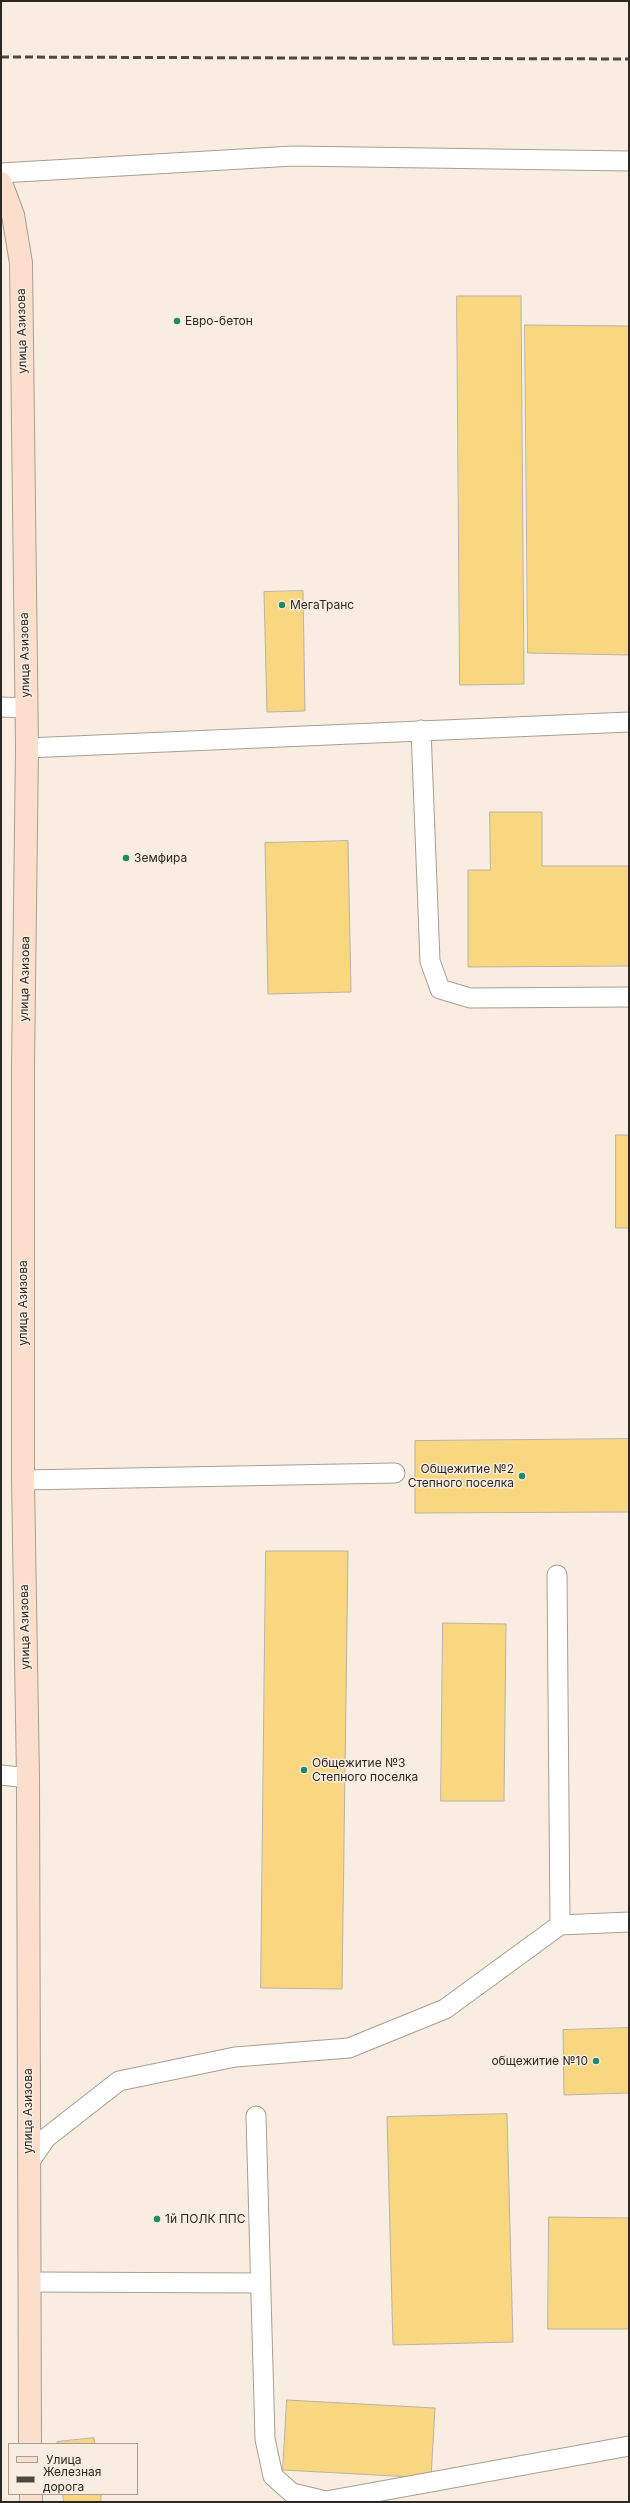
<!DOCTYPE html>
<html>
<head>
<meta charset="utf-8">
<style>
	body { margin:0 }
	#map { position:relative; width:630px; height:2503px; overflow:hidden; background:#f8ede0; font-family:Inter,sans-serif }
	canvas { display:block }
	.frame { position:absolute; inset:0; border:2px solid #2c2823; pointer-events:none }
	.legend { position:absolute; left:8px; top:2443px; width:130px; height:52px; box-sizing:border-box; background:#f8ede0; border:1px solid #a69e94; margin:0; padding:5px 7px; list-style:none; font-size:12px; color:#2c2823 }
	.legend li { display:flex; align-items:center; gap:8px; height:20px }
	.legend b { width:20px; border:1px solid #a69e94 }
</style>
</head>
<body>
<div id="map">
<canvas width="630" height="2503"></canvas>
<div class="frame"></div>
<ul class="legend">
<li><b style="height:5px;background:#fcdecc"></b>Улица</li>
<li><b style="height:5px;background:#4d4842"></b>Железная дорога</li>
</ul>
</div>
<script>
const context = document.querySelector('canvas').getContext('2d');
context.lineJoin = 'round';
function fill(path, color) { context.fillStyle = color; context.fill(path, 'evenodd'); }
function trace(path, color, width, dash) { context.strokeStyle = color; context.lineWidth = width; context.lineCap = dash ? 'butt' : 'round'; context.setLineDash(dash || []); context.stroke(path); }
function write(font, color, halo, rows, align = 'center') {
  context.font = font + ' Inter,sans-serif'; context.lineWidth = 3; context.setLineDash([]); context.textBaseline = 'middle'; context.strokeStyle = halo; context.fillStyle = color; for (const [text, x, y, turn = 0] of rows) {
    context.save(); context.translate(x, y); context.rotate((+turn || 0) * Math.PI / 180); context.textAlign = isNaN(turn) ? turn : align; if (halo) context.strokeText(text, 0, 0); context.fillText(text, 0, 0); context.restore();
  }
}
const building = new Path2D(`
	M457 296H521L524 684 460 685Z
	M525 325 629 326V655L528 653Z
	M303 591 305 711 267 712 264 592Z
	M490 812H542V866H629V966L468 967V870H490Z
	M348 841 351 992 268 994 265 843Z
	M616 1135H629V1228H616Z
	M629 1439V1512L415 1513V1441Z
	M266 1551H348L342 1989 261 1988Z
	M443 1623 506 1624 504 1801H441Z
	M629 2028V2093L564 2095 563 2030Z
	M507 2114 513 2342 393 2345 387 2117Z
	M549 2217 629 2218V2329H548Z
	M287 2400 435 2408 431 2478 283 2470Z
	M94 2438 95 2444H57V2442Z
	M63 2494H101V2502H64Z`);
const service = new Path2D(`
	M1 173 293 156 629 161
	M1 707 25 708
	M421 730 430 961 440 989 470 998 629 997
	M27 748 629 722
	M23 1480 395 1473
	M557 1575 560 1925
	M1 1775 28 1778
	M256 2116 265 2439 273 2476 292 2493 326 2501 629 2446
	M28 2164 46 2138 119 2081 235 2057 349 2048 445 2009 560 1925 629 1922
	M30 2282 261 2283`);
const secondary = new Path2D(`
	M1 183 13 215 21 263 27 748 23 1067V1480L28 1778 30 2444
	M31 2494V2502`);
const rail = new Path2D(`
	M1 57 629 59`);
const markers = [
	[177,321,4,"#1d8a68"],
	[282,605,4,"#1d8a68"],
	[126,858,4,"#1d8a68"],
	[522,1476,4,"#1d8a68"],
	[304,1770,4,"#1d8a68"],
	[596,2061,4,"#1d8a68"],
	[157,2219,4,"#1d8a68"]
];
const poiNames = [
	["Евро-бетон",185,321],
	["МегаТранс",290,605],
	["Земфира",134,858],
	["Общежитие №2",514,1469,"right"],
	["Степного поселка",514,1483,"right"],
	["Общежитие №3",312,1763],
	["Степного поселка",312,1777],
	["общежитие №10",588,2061,"right"],
	["1й ПОЛК ППС",165,2219]
];
const streetNames = [
	["улица Азизова",22,331,-91],
	["улица Азизова",25,655,-91],
	["улица Азизова",25,979,-89],
	["улица Азизова",23,1303,-90],
	["улица Азизова",25,1627,-91],
	["улица Азизова",28,2111,-90]
];
fill(building, '#f9d780');
trace(building, '#b9b3a5', 1);
trace(service, '#a89e92', 21);
trace(secondary, '#a89e92', 24);
trace(service, '#fff', 19);
trace(secondary, '#fcdecc', 22);
trace(rail, '#4d4842', 3, [8, 4]);
for (const [x, y, r, color] of markers) { const dot = new Path2D(); dot.arc(x, y, r, 0, 2 * Math.PI); context.fillStyle = color; context.fill(dot); trace(dot, '#f8ede0', 1.5); }
write('12px', '#2c2823', '#f8ede0', poiNames, 'left');
write('12px', '#2c2823', '#f8ede0', streetNames);
</script>
</body>
</html>
